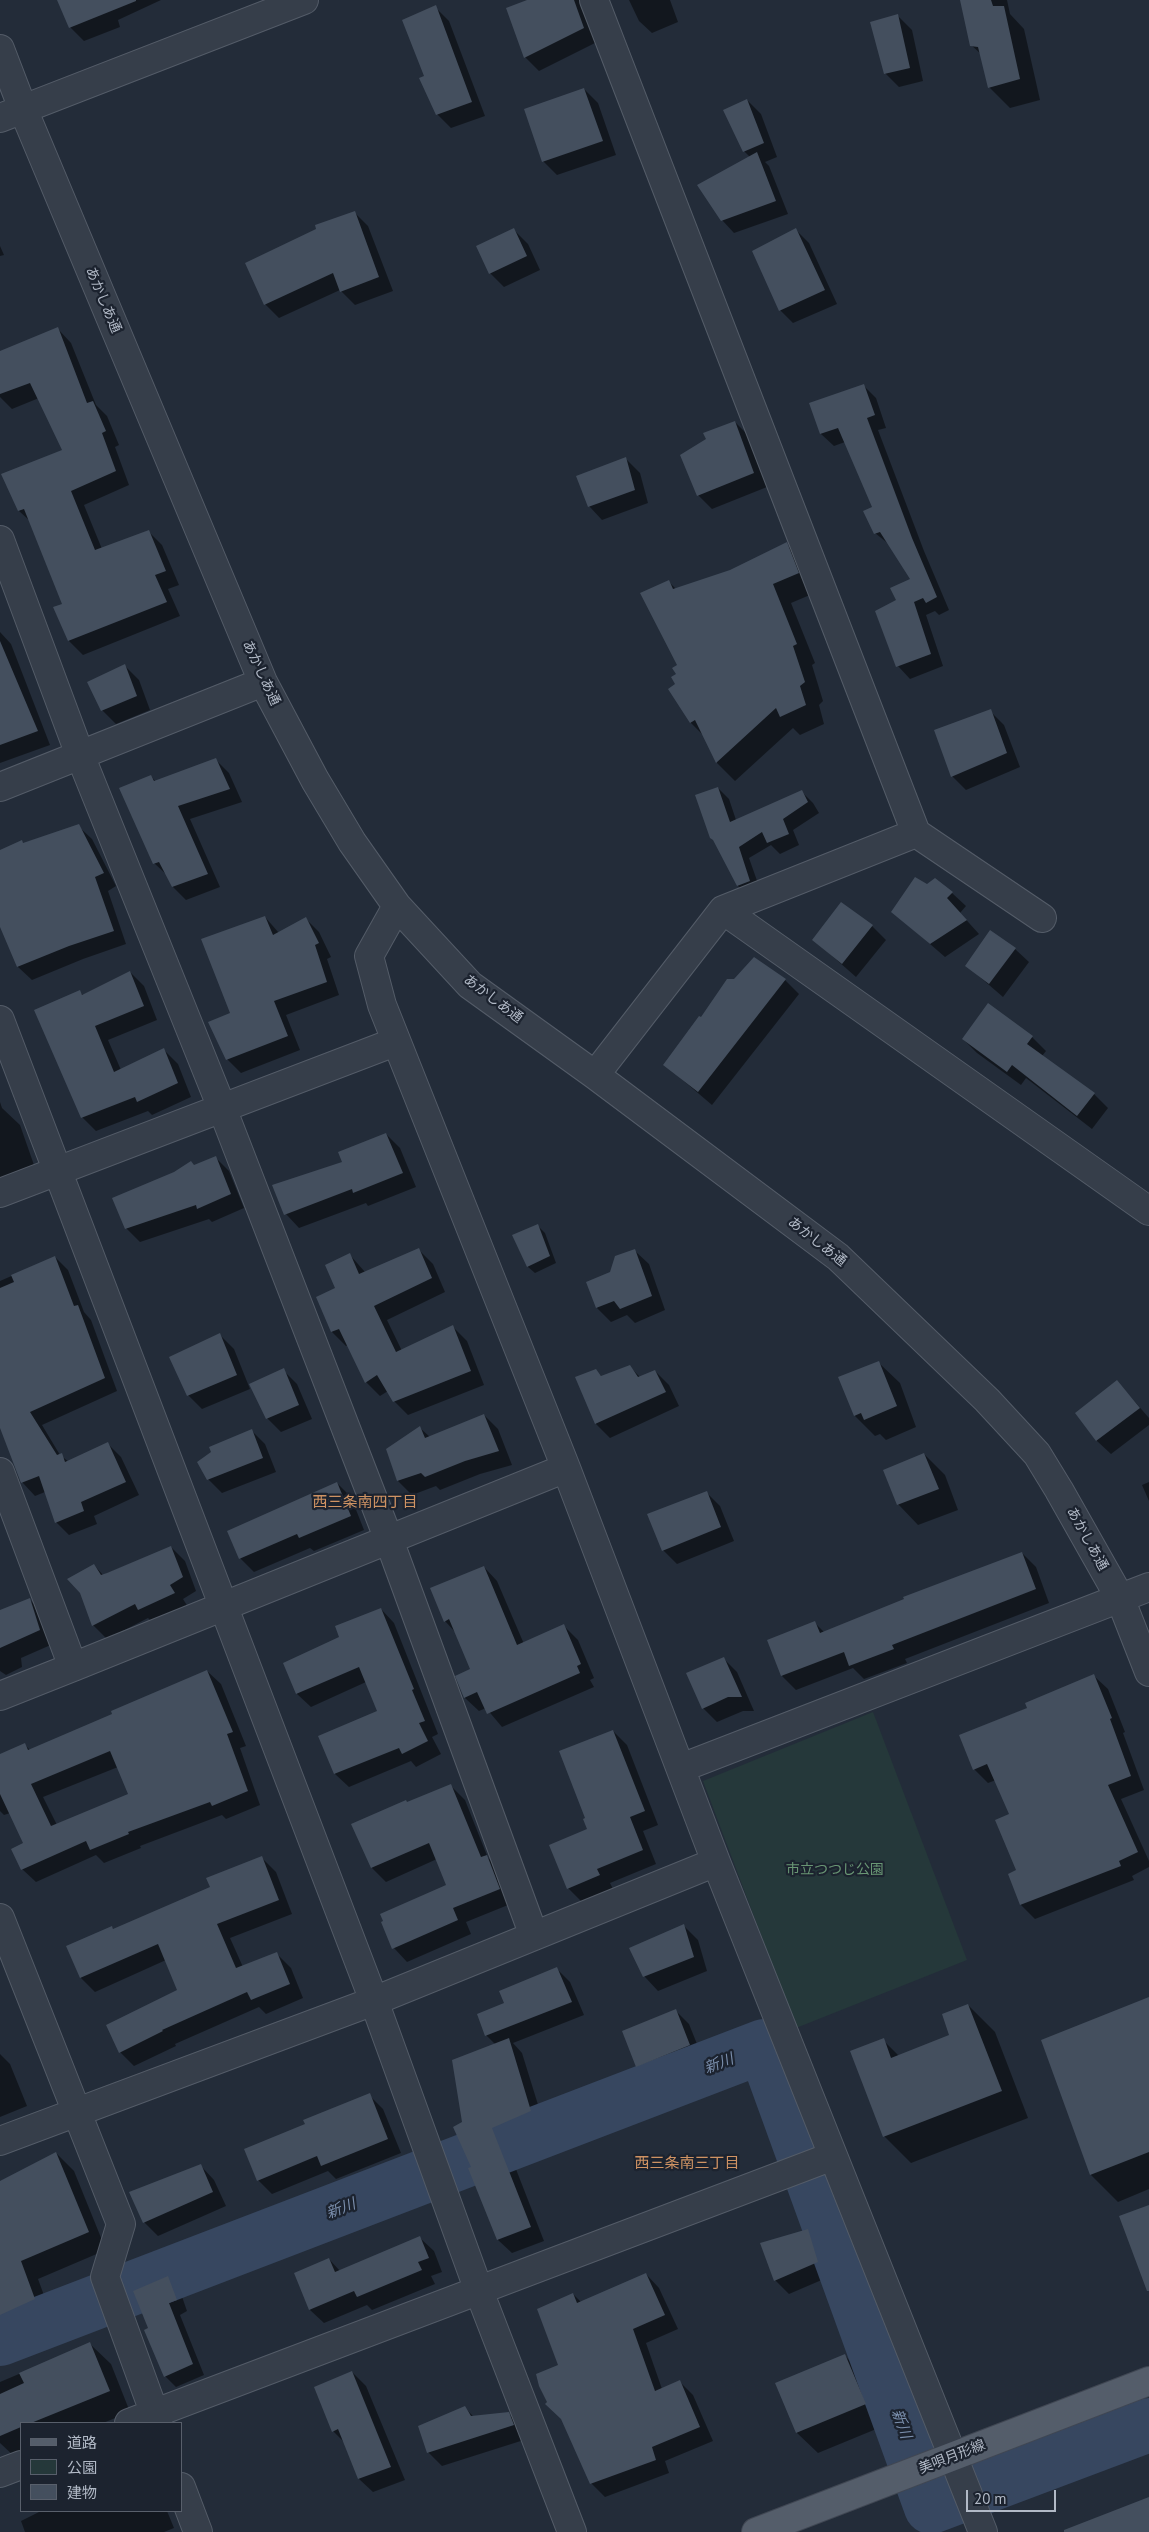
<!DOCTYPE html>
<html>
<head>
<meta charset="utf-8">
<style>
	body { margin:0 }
	#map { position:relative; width:1149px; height:2532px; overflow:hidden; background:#232c39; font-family:"PT Sans","Noto Sans JP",sans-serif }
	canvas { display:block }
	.legend { position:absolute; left:20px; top:2422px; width:162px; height:90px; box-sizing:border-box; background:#1c232f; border:1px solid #585f6b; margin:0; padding:6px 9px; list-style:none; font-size:15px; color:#b1b9c6 }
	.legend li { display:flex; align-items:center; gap:10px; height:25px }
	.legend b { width:25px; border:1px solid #585f6b }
	.scale { position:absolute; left:966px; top:2490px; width:90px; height:22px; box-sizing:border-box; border:2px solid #b1b9c6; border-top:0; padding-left:6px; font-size:15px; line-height:18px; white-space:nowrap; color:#b1b9c6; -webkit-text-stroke:4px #1c232f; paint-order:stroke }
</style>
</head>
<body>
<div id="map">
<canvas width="1149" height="2532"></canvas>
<ul class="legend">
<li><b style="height:6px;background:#545d6a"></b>道路</li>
<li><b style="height:14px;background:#25383a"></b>公園</li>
<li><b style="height:14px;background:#444f5e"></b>建物</li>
</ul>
<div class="scale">20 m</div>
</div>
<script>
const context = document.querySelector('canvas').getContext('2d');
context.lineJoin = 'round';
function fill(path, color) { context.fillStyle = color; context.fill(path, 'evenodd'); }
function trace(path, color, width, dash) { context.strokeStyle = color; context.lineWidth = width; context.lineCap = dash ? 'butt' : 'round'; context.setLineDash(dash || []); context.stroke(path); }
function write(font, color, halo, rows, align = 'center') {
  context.font = font + ' "PT Sans","Noto Sans JP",sans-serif'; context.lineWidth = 4.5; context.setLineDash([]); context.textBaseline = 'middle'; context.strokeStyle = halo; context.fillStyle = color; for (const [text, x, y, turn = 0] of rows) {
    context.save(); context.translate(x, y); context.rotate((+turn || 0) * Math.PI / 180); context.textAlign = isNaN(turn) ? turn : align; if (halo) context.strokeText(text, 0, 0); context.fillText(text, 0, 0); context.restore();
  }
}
const green = new Path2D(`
	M873 1712 967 1960 796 2028 703 1781Z`);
const shadow = new Path2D(`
	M58 0H161L118 20 120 27 84 41 70 27Z
	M531 0H582L597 42 539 71 525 57Z
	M629 0H670L678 22 652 33 639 21Z
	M961 0H1007L1010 14 1024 29 1040 100 1010 108 989 87 981 54 971 45Z
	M435 7 449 21 485 116 451 128 437 114 426 77Z
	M898 16 912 30 923 81 899 87 885 73Z
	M584 89 598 103 616 155 557 175 543 161Z
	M747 100 761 114 777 157 765 162 769 166 788 214 734 233 722 220 750 157 744 151Z
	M354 212 368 226 393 291 355 305 340 290 279 318 265 304Z
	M514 230 528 244 540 270 504 287 490 273Z
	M796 230 809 243 837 304 793 323 780 310Z
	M0 246 4 255 0 256Z
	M58 329 71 343 96 405 107 416 119 445 115 447 129 485 84 505 102 549 148 531 162 545 179 585 168 589 180 616 83 655 69 641 63 604 31 522 19 511 63 450 39 398 12 409 0 397V352Z
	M863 385 876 398 886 428 878 430 924 551 949 610 939 615 935 611 926 615 943 666 910 679 898 666 897 600 912 580 890 545 875 533 874 508 845 442 834 446 821 434 811 404Z
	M735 422 749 436 767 487 712 509 698 495Z
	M626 459 640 473 648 503 602 520 589 506Z
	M786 544 805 563 817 592 791 603 815 663 812 665 823 701 819 705 824 724 800 735 793 728 735 781 717 763 704 736 690 722 677 684 679 666 668 581 676 589 731 571Z
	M0 632 11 644 50 745 0 763Z
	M125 666 139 680 150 710 116 724 102 710 89 682Z
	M990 711 1004 725 1020 767 966 790 952 776Z
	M216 760 229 773 242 802 190 819 220 887 186 900 173 887 168 876 154 863 151 776 156 782Z
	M718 788 729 799 736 820 802 792 813 803 819 813 793 830 799 845 780 854 771 845 749 858 761 892 749 897 738 886 716 843Z
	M78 826 92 839 116 886 108 891 126 944 83 959 32 980 18 967 4 934 0 909V851Z
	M927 885 952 893 966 906 960 913 979 934 945 957 893 912Z
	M841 904 872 926 886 940 856 977 814 940Z
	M265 917 279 933 306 919 319 932 331 957 327 959 339 995 286 1015 300 1050 241 1073 227 1059 232 1014Z
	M1015 949 1029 962 1003 997 967 966Z
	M130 972 144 986 157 1020 108 1040 121 1070 164 1050 178 1064 191 1097 152 1115 148 1111 96 1131 82 1117 79 992 83 995Z
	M785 980 799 994 712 1105 665 1065Z
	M988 1005 1032 1037 1046 1051 1042 1056 1094 1094 1108 1108 1092 1129 1026 1078 1021 1085 977 1053 963 1039Z
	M0 1102 2 1108 20 1125 34 1165 0 1178Z
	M386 1134 400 1148 416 1187 368 1206 366 1203 299 1228 286 1214 343 1163Z
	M215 1157 229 1171 244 1208 212 1222 209 1219 140 1242 126 1228 195 1166Z
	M538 1226 545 1233 556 1263 535 1273 528 1267 514 1236Z
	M419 1250 433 1264 445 1292 387 1320 402 1351 453 1327 467 1341 484 1385 408 1415 394 1401 388 1391 380 1396 366 1382 348 1345 346 1346 332 1332 337 1288 350 1255 365 1272Z
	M635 1251 649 1264 665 1310 635 1323 627 1315 611 1322 597 1308 611 1273Z
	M55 1257 68 1270 84 1312 91 1320 117 1391 42 1425 60 1455 69 1462 108 1444 121 1457 139 1495 94 1516 97 1524 69 1535 56 1522 45 1492 35 1496 22 1482 0 1413V1281Z
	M220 1335 234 1349 250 1389 202 1409 188 1395Z
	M879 1363 900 1383 916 1427 886 1440 880 1434 875 1436 855 1416Z
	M630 1367 641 1378 655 1371 669 1385 679 1406 610 1438 596 1424 577 1378 596 1370 602 1377Z
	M283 1370 297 1384 312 1419 281 1432 267 1418Z
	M1117 1381 1149 1418V1425L1111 1454 1097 1441 1076 1413Z
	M484 1415 498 1429 512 1465 480 1474 440 1490 436 1486 412 1495 398 1481 420 1428 430 1437Z
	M251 1430 265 1444 276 1472 222 1493 208 1479Z
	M924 1454 945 1475 958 1510 918 1525 898 1504Z
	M1149 1482V1501L1142 1485Z
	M337 1483 351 1497 364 1530 314 1551 310 1548 254 1572 240 1558Z
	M706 1492 720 1506 734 1541 677 1564 663 1550Z
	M171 1547 185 1561 196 1591 183 1599 188 1607 153 1623 148 1618 107 1639 93 1625 82 1593 94 1565 103 1575Z
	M1022 1553 1036 1567 1049 1603 905 1659 907 1663 864 1679 853 1668 796 1690 782 1676 815 1623 824 1632Z
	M484 1567 497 1581 524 1644 564 1626 578 1640 594 1678 590 1680 594 1687 502 1727 486 1708 479 1711 465 1698 472 1670 455 1632 445 1621Z
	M29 1599 43 1613 53 1644 21 1658 22 1667 6 1675 0 1671V1611Z
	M381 1609 394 1623 438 1734 432 1737 441 1754 416 1767 411 1761 349 1787 335 1774 320 1736 379 1712 366 1682 311 1707 297 1694 284 1664 341 1638Z
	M723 1658 737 1672 754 1711H743L717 1722 703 1708Z
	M207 1671 221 1684 246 1746 240 1748 260 1805 226 1819 222 1815 140 1846 141 1848 104 1863 96 1855 36 1882 22 1869 25 1844 10 1813 4 1815 0 1811V1755L25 1745 30 1750 114 1715ZM118 1767 130 1795 57 1825 43 1797Z
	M1094 1676 1108 1689 1125 1732 1123 1733 1144 1790 1121 1799 1149 1861V1867L1132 1876 1134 1880 1035 1919 1021 1905 1009 1874 1018 1871 1010 1815 996 1780 988 1783 974 1769 961 1735 1028 1708Z
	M613 1731 627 1745 658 1825 643 1831 656 1864 610 1883 613 1889 582 1902 568 1888 589 1830Z
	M451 1786 465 1800 488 1858 501 1870 513 1903 466 1922 471 1934 407 1962 394 1948 382 1923 448 1886 437 1859 386 1882 372 1868 353 1824Z
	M262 1858 276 1872 292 1914 230 1938 243 1967 277 1954 291 1968 303 1998 266 2014 259 2007 175 2044 176 2046 134 2066 120 2052 179 1991 166 1960 95 1992 81 1978 68 1947 112 1927 114 1930 211 1888Z
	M684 1926 698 1940 707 1971 658 1991 645 1977 631 1949Z
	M557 1969 570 1982 584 2015 513 2043 522 2053 544 2124 505 2141 544 2241 512 2253 498 2240 470 2168 472 2167 463 2122 495 2044 486 2035 506 2003Z
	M1149 1998V2189L1118 2202 1091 2175 1043 2040Z
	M968 2005 995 2032 1028 2118 911 2163 884 2136 883 2040 899 2056 951 2036Z
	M675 2010 689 2024 703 2059 651 2080 637 2066Z
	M0 2054 10 2064 27 2106 0 2117Z
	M369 2095 383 2109 401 2153 336 2179 328 2171 272 2194 258 2180 306 2125Z
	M56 2153 74 2171 106 2250 38 2279 52 2317 20 2331 2 2313 0 2308V2184Z
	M201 2166 214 2180 226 2206 158 2236 144 2222Z
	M808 2231 822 2245 831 2276 789 2294 775 2280Z
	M420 2238 434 2251 442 2272 431 2276 435 2284 372 2310 367 2305 324 2323 310 2310 329 2259 340 2271Z
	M646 2274 659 2288 678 2329 646 2343 662 2389 679 2381 693 2395 713 2441 665 2461 669 2473 605 2497 591 2483 560 2366 573 2294 582 2303Z
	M168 2277 179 2288 187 2311 180 2315 204 2375 176 2387 165 2376 150 2328Z
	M90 2344 111 2364 130 2412 103 2423H21V2456L16 2458 0 2443V2382Z
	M845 2356 865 2376 886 2425 818 2453 797 2433 777 2384Z
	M352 2372 366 2386 405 2480 373 2492 359 2479 345 2443 333 2431Z
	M465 2408 474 2417 508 2413 522 2427 527 2439 442 2466 428 2452Z
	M41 2511H167L174 2528 164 2532H25L21 2521Z`);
const river = new Path2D(`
	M0 2339 764 2046 931 2507 1149 2425`);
const building = new Path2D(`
	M57 0H136V1L69 28Z
	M527 0H574L584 28 524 58 506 8Z
	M960 0H991L993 6H1004L1020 79 988 88 978 47 970 46Z
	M436 5 472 102 436 115 419 78 424 76 402 20Z
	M898 14 910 68 884 74 870 22Z
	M584 88 603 141 542 162 524 109Z
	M747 99 764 143 743 152 723 110Z
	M757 152 776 201 721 221 697 185Z
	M355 211 379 277 340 292 333 273 264 305 245 263 316 229 315 225Z
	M514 228 527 256 489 274 476 246Z
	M796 228 825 290 779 311 752 251Z
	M58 327 87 403 93 401 106 431 102 433 116 471 71 491 95 550 149 530 166 571 155 575 167 602 68 641 53 607 62 604 24 509 18 511 1 474 62 450 30 383 0 394V351Z
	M864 384 875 415 867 418 912 538 937 597 926 603 923 598 914 602 931 654 896 667 875 611 896 600 890 588 910 579 880 532 874 534 863 511 872 507 838 428 820 434 809 403Z
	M735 421 754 473 697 496 680 455 706 439 703 433Z
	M626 457 635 490 588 507 576 476Z
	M787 542 799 573 773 584 797 644 793 646 805 682 800 686 806 705 780 717 776 708 716 763 695 720 690 723 668 689 675 684 671 677 676 674 672 668 677 665 640 593 669 580 673 589 730 570Z
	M0 641 38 731 0 745Z
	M125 664 137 696 101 711 87 682Z
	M991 709 1007 753 951 777 934 730Z
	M216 758 230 789 178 806 208 874 172 887 159 862 153 864 119 788 151 775 154 781Z
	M718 787 730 822 802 790 808 802 783 819 789 834 767 843 762 832 739 847 750 881 737 886 713 840 710 838 695 795Z
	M79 824 104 873 95 877 114 931 69 946 17 967 0 927V850L22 840 23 843Z
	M915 877 927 884 935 878 953 892 947 898 967 920 930 944 891 912Z
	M841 902 873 925 842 964 812 940Z
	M265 916 273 935 306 917 319 943 315 945 327 982 274 1001 288 1036 226 1060 208 1022 230 1013 201 939Z
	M990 930 1016 948 989 984 965 966Z
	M754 957 786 979 698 1092 663 1065 699 1016 701 1017 727 979H734Z
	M130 971 144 1006 95 1026 114 1072 164 1048 178 1083 137 1102 135 1097 81 1118 34 1010 80 990 82 995Z
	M988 1003 1033 1036 1027 1044 1095 1093 1077 1116 1012 1065 1007 1072 962 1039Z
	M386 1133 403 1173 353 1193 352 1189 284 1215 272 1185 342 1162 338 1152Z
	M216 1156 231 1194 197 1209 196 1205 125 1229 112 1198 174 1172 191 1161 194 1165Z
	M538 1224 550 1256 527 1267 512 1235Z
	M419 1248 432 1278 374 1306 396 1352 453 1325 471 1371 393 1402 377 1375 365 1383 339 1329 331 1332 316 1297 335 1288 325 1265 350 1253 359 1274Z
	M635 1249 652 1296 620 1309 614 1301 596 1308 586 1282 610 1272 615 1256Z
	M55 1256 74 1306 78 1305 105 1378 30 1412 57 1455 62 1453 65 1462 108 1442 126 1482 81 1502 84 1511 55 1523 39 1476 21 1483 0 1428V1288L14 1282 11 1275Z
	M220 1333 237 1375 187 1396 169 1357Z
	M879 1361 897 1406 864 1420 861 1413 854 1416 838 1377Z
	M630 1365 638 1377 655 1370 666 1392 595 1424 575 1377 596 1369 601 1376Z
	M284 1368 299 1405 266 1419 249 1384Z
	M1117 1380 1140 1408 1096 1441 1075 1413Z
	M484 1414 499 1451 465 1461 425 1477 421 1473 397 1481 386 1449 420 1426 425 1438Z
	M252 1429 263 1458 207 1480 197 1462 211 1452 209 1447Z
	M924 1453 939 1489 897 1505 883 1470Z
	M337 1482 351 1516 299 1538 297 1534 239 1559 227 1531Z
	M707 1491 721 1527 662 1551 647 1514Z
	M171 1546 183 1577 170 1585 175 1593 138 1610 135 1604 92 1626 80 1593 67 1579 94 1564 101 1575 107 1573Z
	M1022 1552 1036 1589 892 1645 894 1649 849 1666 844 1652 781 1676 767 1640 815 1621 820 1633 904 1599 903 1597Z
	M484 1566 517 1645 564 1624 581 1664 577 1666 580 1673 487 1714 477 1692 464 1698 455 1676 470 1669 449 1619 444 1622 430 1588Z
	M30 1598 40 1630 0 1648V1610Z
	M381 1608 414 1689 412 1690 425 1721 419 1723 428 1741 402 1754 399 1748 334 1774 318 1736 377 1711 359 1667 296 1694 283 1663 339 1637 335 1626Z
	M724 1657 742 1697H728L702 1709 686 1673Z
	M207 1670 233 1732 227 1734 248 1791 212 1806 210 1802 128 1832 129 1834 90 1850 86 1841 21 1870 11 1849 23 1843 0 1794V1754L25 1743 28 1750 112 1714 111 1711ZM110 1751 128 1794 51 1826 31 1784Z
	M1094 1674 1112 1718 1110 1719 1131 1776 1108 1785 1138 1852 1119 1861 1121 1866 1020 1905 1008 1874 1016 1870 995 1820 1009 1814 987 1764 973 1770 959 1735 1027 1708 1025 1703Z
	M613 1730 645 1811 630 1817 643 1850 597 1869 600 1875 567 1889 549 1845 587 1829 583 1819 585 1818 559 1751Z
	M451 1784 481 1857 487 1855 500 1889 453 1908 458 1920 392 1949 381 1922 383 1921 380 1914 446 1885 429 1843 371 1868 351 1824 406 1800 407 1802Z
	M262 1856 279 1900 217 1924 236 1968 277 1952 290 1984 251 2000 247 1992 162 2030 163 2031 119 2053 106 2025 177 1990 158 1944 80 1978 66 1946 112 1926 113 1929 210 1887 206 1878Z
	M684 1924 694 1957 643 1977 629 1948Z
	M557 1967 572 2002 485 2036 477 2014 504 2003 499 1991Z
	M1149 1997V2152L1090 2175 1041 2040Z
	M968 2004 1002 2091 883 2137 850 2051 884 2038 891 2058 949 2035 942 2014Z
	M676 2009 690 2045 636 2067 622 2031Z
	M509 2038 531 2111 492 2128 531 2227 497 2240 468 2168 471 2167 453 2127 462 2122 452 2060Z
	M370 2093 388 2139 321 2166 317 2156 257 2181 244 2149 305 2124 303 2120Z
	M56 2152 89 2232 21 2261 35 2299 0 2315V2181Z
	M201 2164 213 2192 143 2223 129 2192Z
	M1149 2205V2291H1147L1119 2216Z
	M808 2229 818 2262 774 2281 760 2243Z
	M420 2236 429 2258 418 2262 422 2270 357 2297 354 2291 309 2310 294 2273 329 2258 335 2272Z
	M646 2273 665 2315 633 2329 655 2391 680 2380 700 2427 652 2447 656 2460 590 2484 561 2419 545 2404 547 2402 539 2386 536 2374 558 2365 537 2309 573 2293 577 2303Z
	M168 2276 177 2300 169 2303 193 2364 164 2377 144 2330 148 2328 133 2291Z
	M90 2342 110 2391 31 2423H21V2427L0 2436V2394L24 2383 19 2373Z
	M845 2354 866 2404 796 2433 775 2383Z
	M352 2371 391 2467 358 2479 338 2429 332 2432 314 2387Z
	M465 2406 471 2416 509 2412 514 2425 427 2453 418 2426Z
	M1149 2497V2532H1064V2530Z`);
const minor = new Path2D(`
	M594 0 916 833
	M0 49 23 109 263 682 315 780 352 842 397 906 470 985 595 1075 838 1257 987 1400 1037 1454 1059 1490 1120 1598 1149 1672
	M0 118 304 0
	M0 540 80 755 222 1108 389 1540 534 1936
	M0 787 263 682
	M397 906 369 956 382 1005 566 1468 716 1862 983 2532
	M723 910 916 833 1042 918
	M0 1020 374 2001 479 2291 572 2532
	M595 1075 723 910 1149 1211
	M0 1193 395 1042
	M0 1472 73 1667 566 1468
	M0 1696 73 1667
	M681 1768 1149 1587
	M0 1918 121 2224 105 2277 158 2423
	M0 2141 374 2001 716 1862
	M129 2423 833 2156
	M0 2473 21 2465
	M181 2487 198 2532`);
const major = new Path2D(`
	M756 2532 1149 2381`);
const streetNames = [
	["あかしあ通",103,300,67],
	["あかしあ通",261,673,65],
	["あかしあ通",493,999,37],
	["あかしあ通",817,1242,38],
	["あかしあ通",1087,1539,61],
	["美唄月形線",952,2457,-21]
];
const parkNames = [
	["市立つつじ公園",835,1870]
];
const neighbourhoodNames = [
	["西三条南四丁目",365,1503],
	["西三条南三丁目",687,2164]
];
const waterNames = [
	["新川",719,2064,-21],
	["新川",341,2209,-21],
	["新川",901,2424,70]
];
fill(green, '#25383a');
fill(shadow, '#0007');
trace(river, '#374760', 54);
fill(building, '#444f5e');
trace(minor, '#545c68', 30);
trace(major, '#404753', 30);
trace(minor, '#363e4a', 28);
trace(major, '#545d6a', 28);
write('14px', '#b1b9c6', '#1c232f', streetNames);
write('14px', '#699674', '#1c232f', parkNames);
write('15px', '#cf9363', '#1c232f', neighbourhoodNames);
write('italic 15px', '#7b8fad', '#1c232f', waterNames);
</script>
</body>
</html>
